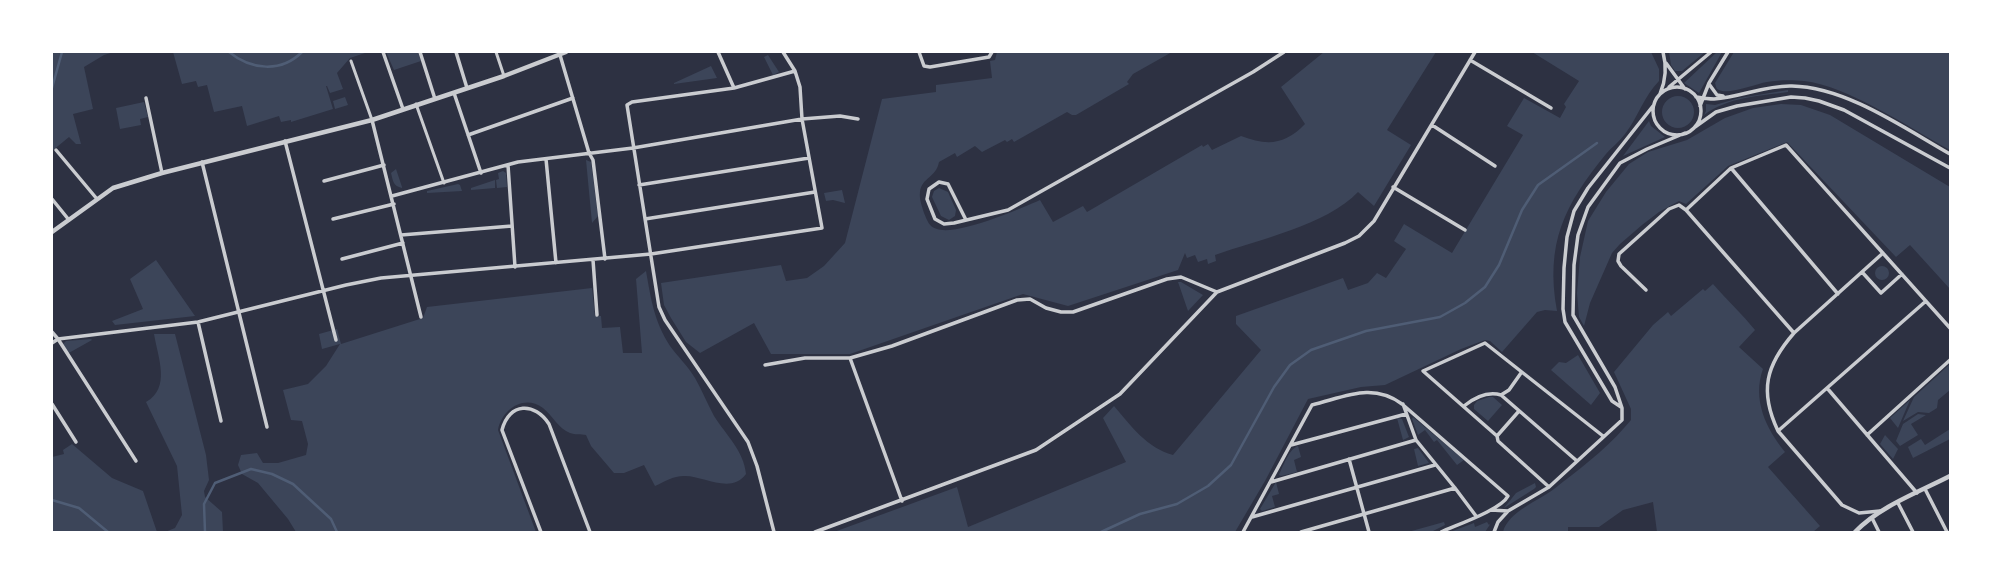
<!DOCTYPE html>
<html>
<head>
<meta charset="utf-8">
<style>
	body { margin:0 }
	#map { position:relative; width:2002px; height:584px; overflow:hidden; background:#2d3142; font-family:Overpass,sans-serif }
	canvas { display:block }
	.frame { position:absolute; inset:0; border:53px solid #fff; pointer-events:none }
</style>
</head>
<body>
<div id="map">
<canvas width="2002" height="584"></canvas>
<div class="frame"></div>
</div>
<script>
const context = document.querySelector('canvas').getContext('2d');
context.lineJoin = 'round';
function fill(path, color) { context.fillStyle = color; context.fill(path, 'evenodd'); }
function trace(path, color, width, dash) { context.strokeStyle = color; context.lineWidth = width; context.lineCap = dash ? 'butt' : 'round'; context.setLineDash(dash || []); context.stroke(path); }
const green = new Path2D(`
	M52 52H114L104 55 84 67 93 109 73 114 81 144H76L69 137 52 151Z
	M173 52H368L350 58 337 73 343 89 330 93 327 86H326L333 109 291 122V120L281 122 279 116 247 126 242 106 214 112 207 85 198 87 196 81 182 84Z
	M386 52H418L421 61 394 70Z
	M997 52H1172L1133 74 1127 82 1129 84 1076 115H1072L1067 112 1014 142 1012 139 1007 142 1005 140 982 152 975 146 957 157 955 153 939 162C936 178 922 177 920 192 919 199 922 206 924 213 927 220 929 227 937 229 957 236 1020 209 1040 200L1053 222 1083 206 1087 212 1202 145 1203 147 1208 144 1212 150 1241 136C1267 146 1285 145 1305 124L1281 87 1324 52H1436L1387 130 1411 145 1374 206 1358 192C1327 225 1257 240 1215 255L1216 261 1208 264 1207 259 1198 262 1195 255 1187 258 1185 253 1178 270 1068 306 1023 294 850 354H771L754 323 700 353 686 342 671 318 664 305 661 283 781 265 786 281 807 278 824 266 845 243 882 99 936 92V85L992 78 990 61 995 60Z
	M1532 52H1651L1659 69V81C1644 96 1638 117 1625 134 1619 142 1612 147 1606 154 1564 205 1545 244 1557 311L1545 310 1537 312 1502 352 1490 341 1485 340 1461 349 1385 385 1361 387 1308 399 1265 481 1235 532H834L957 487 968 527 1126 462 1103 418 1114 406C1131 426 1147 448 1173 455L1261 350 1236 324V316L1343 278 1348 290 1368 283 1377 273 1386 278 1406 249 1394 241 1404 224 1452 253 1523 135 1507 126 1524 98 1560 118 1566 107 1564 104 1579 81Z
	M1669 52H1705L1682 71H1675L1671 65Z
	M1717 52H1722L1699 93 1684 83Z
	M1734 52H1950V150C1910 128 1848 86 1804 81 1793 80 1778 80 1767 82 1755 84 1729 95 1719 90 1716 89 1716 86 1715 83Z
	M768 55 779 72 773 75 764 57Z
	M711 66 717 78 674 84V83Z
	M1788 90V92C1759 96 1728 97 1704 115L1706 111V104L1715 105 1739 98Z
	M1662 112a16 16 0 1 1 32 0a16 16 0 1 1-32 0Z
	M345 97 348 105 335 109 333 101Z
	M144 102 148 117 140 119 141 125 120 129 116 108Z
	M1781 104 1801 105 1830 115 1950 187V289L1910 245 1896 257 1787 142 1728 166 1686 204 1679 201 1659 212 1642 225 1620 244 1612 253 1590 303 1584 326 1579 317 1577 293 1580 257 1588 221 1606 192 1629 164 1648 152 1687 140 1725 118 1753 108Z
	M1649 121 1651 126 1665 137 1623 156Z
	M586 160 591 162 598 216 592 223Z
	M396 169 402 187V188C393 186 393 181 391 173Z
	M503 171 506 173 507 187 497 188 496 180 499 179 498 173Z
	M495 180V188L471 190V188Z
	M458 184 460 185 462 191 427 193V191Z
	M939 188 948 192 956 210 955 216 949 220 941 216 932 197 934 191Z
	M842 190 845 203 833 200 826 201 824 193Z
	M156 260 195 316 115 325 112 321 143 309 130 279Z
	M1875 273a7 7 0 1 1 14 0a7 7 0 1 1-14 0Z
	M646 271C651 299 654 321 670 346 678 357 688 366 695 378 702 390 707 403 714 416 726 435 744 451 746 474 731 495 702 475 684 476 673 476 664 482 655 486L644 465 624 473H614L591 446 586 435C581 434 575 435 570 433 559 429 552 415 543 408 524 394 502 409 498 430L536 532H296L288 519 258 483 242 474 238 465 241 455 257 453 263 463H278L306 455 308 444 302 421 291 420 283 390 308 384 326 366 340 344 322 349 319 334 337 329 341 344 423 318 427 307 592 288 595 316H601L602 328 620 327 623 353H642L636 279Z
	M1178 282H1181L1203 295 1188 311Z
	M1713 284C1727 300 1742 314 1755 330L1739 347 1763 369C1752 399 1766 429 1785 452L1768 467 1820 526 1813 532H1657L1653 502 1623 510 1599 527H1568V532H1503C1508 512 1538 501 1554 489 1578 470 1604 451 1624 428L1631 420V409L1614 372 1653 325 1668 312 1671 316 1703 289 1705 291Z
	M154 334H175L206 455 209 480 204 491 205 497 222 512 223 532H165L175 528 182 515 177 466 146 402C171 388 158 358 154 334Z
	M91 339 92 340 67 354 63 344 66 341Z
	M1578 355 1600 393 1591 405 1551 370 1559 362 1566 363Z
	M1950 364V390L1938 400 1937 408 1929 413 1918 412 1903 421 1914 397Z
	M1489 397H1493L1502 405 1488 421 1474 409V405L1477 401Z
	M1910 400 1898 428 1890 418Z
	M1918 414 1926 415 1911 424 1918 435 1900 446 1896 441 1903 424Z
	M1413 417 1464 460 1457 465 1437 440 1434 442 1425 430 1418 435 1412 419Z
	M1397 418 1402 419 1409 437 1403 440Z
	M1950 429V439L1913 458 1908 447 1921 439 1925 445Z
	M1885 435 1898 449 1893 459 1880 444Z
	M72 444 112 478 143 491 157 532H52V457L64 454 63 450Z
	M1298 446 1301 457 1294 460 1297 472 1281 476 1279 475C1283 466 1289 449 1298 446Z
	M1418 448 1429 463 1418 466 1414 449Z
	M1276 482 1279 494 1272 496 1275 507 1262 511 1260 509Z
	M1535 483 1536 487 1534 489 1504 508 1516 493Z
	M1444 522 1445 525 1431 532H1408Z
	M1487 522 1489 525 1491 523 1485 532H1450L1474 523 1475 527Z`);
const stream = new Path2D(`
	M229 52C251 70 281 73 302 52
	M52 88 62 52
	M52 500 79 508 108 532
	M205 532 204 504 215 483 251 469 272 474 293 484 331 519 337 532
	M1101 532 1140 514 1177 504 1208 486 1231 465 1274 387 1290 365 1311 350 1366 331 1440 317 1465 303 1485 287 1499 265 1522 210 1538 185 1597 143`);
const pedestrian = new Path2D(`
	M496 52 504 76
	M351 61 372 120
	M416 104 444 183`);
const minor = new Path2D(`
	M383 52 403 109
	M420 52 435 99
	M456 52 467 88
	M718 52 734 88
	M919 52 924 66 930 67 989 57 992 52
	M560 55 589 153 593 160 605 259
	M1470 60 1551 108
	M1666 63 1685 89
	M1709 84 1717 95 1723 96
	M1669 87 1711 52
	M1653 111a24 24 0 1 1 48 0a24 24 0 1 1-48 0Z
	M454 93 481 173
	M1660 94C1666 80 1667 67 1663 52
	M1696 97C1702 98 1709 99 1714 99 1741 97 1766 85 1792 86 1846 87 1904 128 1950 154
	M146 98 162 173
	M1700 106 1709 83 1728 52
	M372 120 421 317
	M1432 125 1495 166
	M1695 127 1716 112 1737 106 1791 97 1805 98 1819 101 1844 110 1950 168
	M468 135 573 98
	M285 141 336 340
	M56 150 97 199
	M546 159 556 263
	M202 162 267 427
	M508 165 515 267
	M1731 168 1838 294
	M324 181 384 165
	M639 185 809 158
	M1393 187 1465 230
	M392 196 518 162 633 148 802 119 840 116 858 119
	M52 199 69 220
	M1686 210 1731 168 1786 145 1950 328
	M333 219 394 204
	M645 219 815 192
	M966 220 948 184 939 182 929 189 927 199 935 219 944 224 954 223 1008 210 1253 72 1284 52
	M401 235 512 226
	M342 259 403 243
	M593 260 597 315
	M1862 272 1881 293 1902 274
	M1646 290 1621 266 1618 261 1619 254 1669 209 1679 205 1686 210 1794 333
	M198 322 221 421
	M52 332 58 339 136 461
	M52 343 58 339 198 322 346 285 381 278 651 254 822 228 802 119 800 87 795 71 783 52
	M850 358 902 501
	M765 365 805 358H850L892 346 1017 300 1030 299 1046 308 1061 312H1073L1167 279 1181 277 1217 292
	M1827 388 1917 493
	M1501 395 1577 461
	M52 404 76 442
	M1403 404 1416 440 1455 488 1476 516
	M1464 406C1474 398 1487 391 1501 395L1509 390 1521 373
	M1621 407 1612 401 1565 322 1563 309 1564 268 1567 237 1574 211 1588 188 1653 106
	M1778 431 1926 301
	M1867 435 1950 360
	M1497 436 1519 411
	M1291 445 1406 414
	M1349 459 1369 532
	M1271 482 1416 440
	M1549 487 1498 441 1497 436 1423 371 1485 343 1603 436
	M1925 489 1947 532
	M1898 503 1913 532
	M1491 510 1508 511
	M1880 511 1859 513 1842 505 1778 431C1759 391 1766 365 1794 333L1883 253
	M1252 517 1435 465
	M1872 518 1879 532
	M541 532 502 430C509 402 535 402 549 424L590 532
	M774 532 757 466 748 442 665 320 659 307 627 105 632 102 734 88 795 71
	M815 532 1036 450 1120 394 1217 292 1345 243 1359 236 1374 221 1475 52
	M1243 532 1312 405C1345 397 1372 382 1402 404L1508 496C1501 510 1456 525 1441 532
	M1301 532 1455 488
	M1494 532 1498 522 1508 511 1549 487 1622 420V408L1615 387 1573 315 1574 265 1578 235 1588 207 1620 163 1647 149 1685 133`);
const tertiary = new Path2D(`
	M52 232 113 188 162 173 372 120 504 76 566 52
	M1855 532C1880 506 1919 492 1950 476`);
fill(green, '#3c4559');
trace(stream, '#4f5d75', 2.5);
trace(pedestrian, '#caccd0', 3);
trace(minor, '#caccd0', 3.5);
trace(tertiary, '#caccd0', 4.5);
</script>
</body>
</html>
